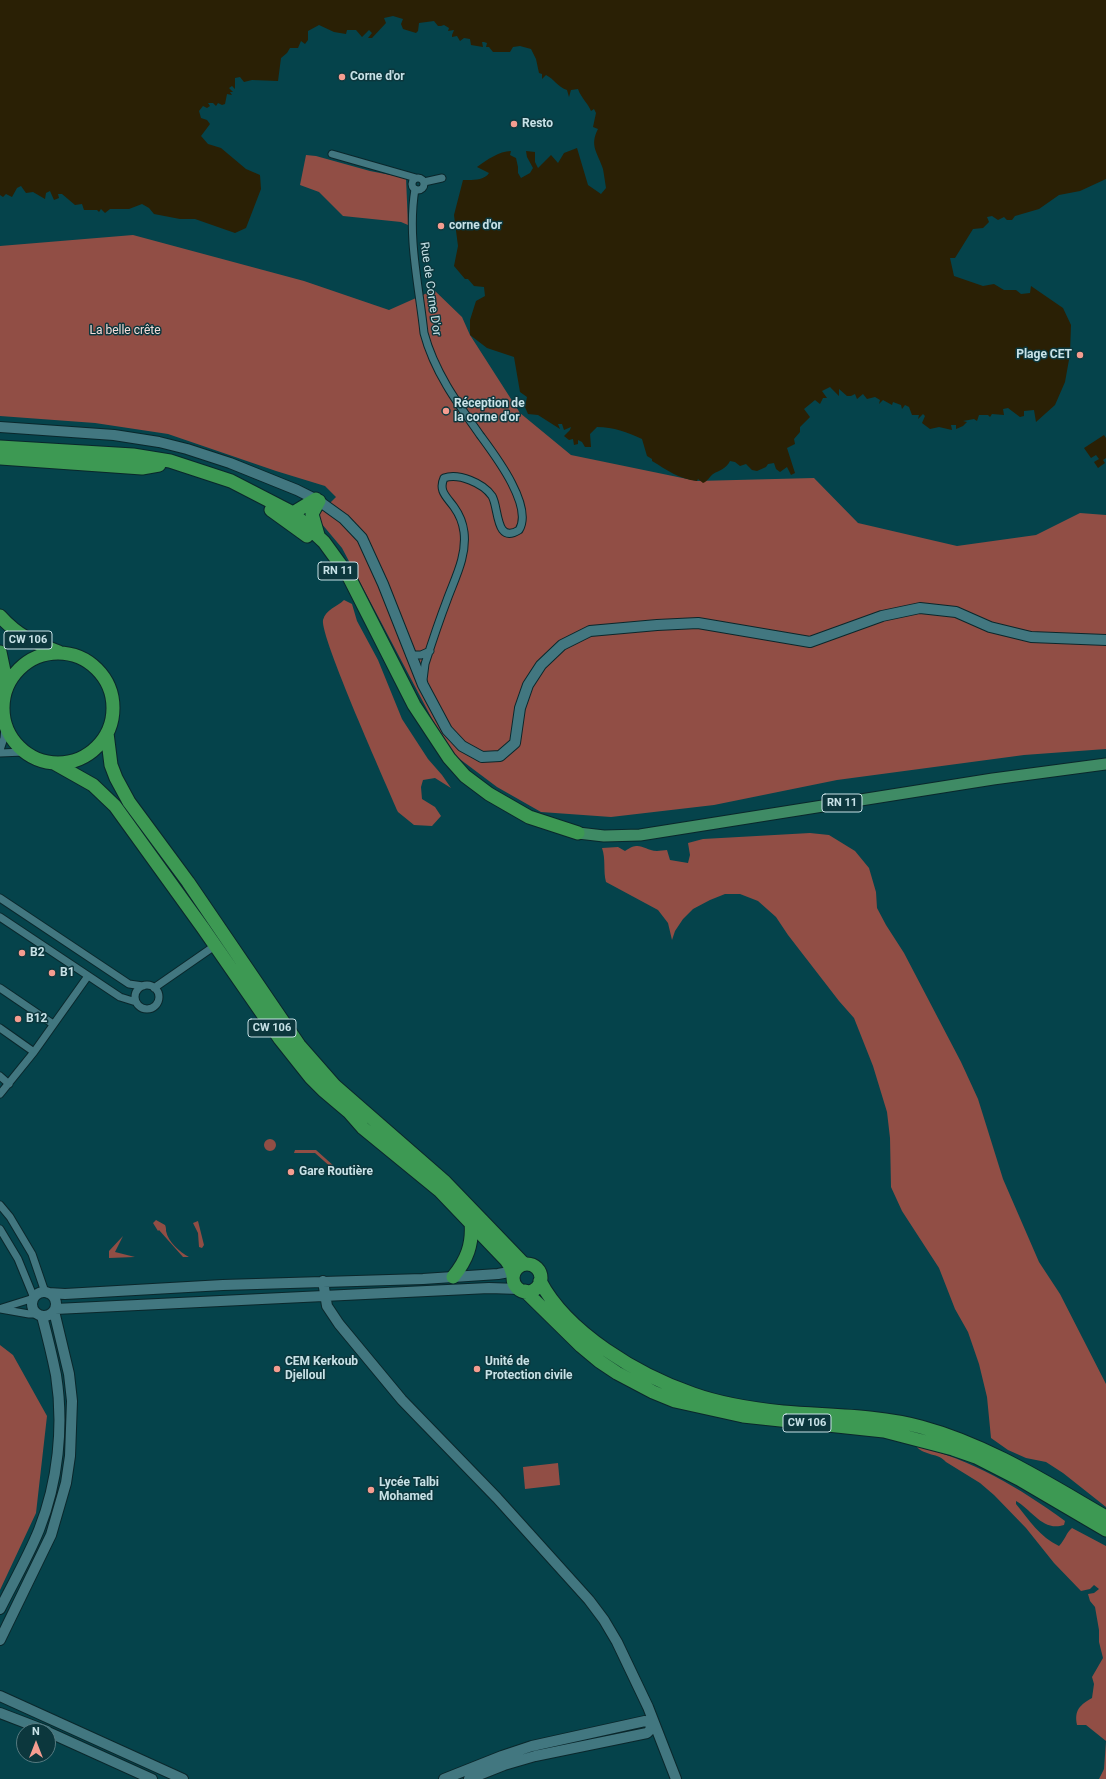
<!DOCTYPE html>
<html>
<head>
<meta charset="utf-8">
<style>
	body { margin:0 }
	#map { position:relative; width:1106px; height:1779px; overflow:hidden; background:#05434b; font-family:Roboto,sans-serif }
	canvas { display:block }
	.north { position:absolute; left:16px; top:1723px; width:40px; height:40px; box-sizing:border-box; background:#0c373d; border:1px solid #577b81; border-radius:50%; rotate:0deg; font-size:11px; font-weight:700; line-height:16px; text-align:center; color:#c8e2e7 }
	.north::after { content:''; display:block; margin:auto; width:14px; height:18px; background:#f59d90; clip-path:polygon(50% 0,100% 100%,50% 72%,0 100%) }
</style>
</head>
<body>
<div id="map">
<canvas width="1106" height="1779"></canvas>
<div class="north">N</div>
</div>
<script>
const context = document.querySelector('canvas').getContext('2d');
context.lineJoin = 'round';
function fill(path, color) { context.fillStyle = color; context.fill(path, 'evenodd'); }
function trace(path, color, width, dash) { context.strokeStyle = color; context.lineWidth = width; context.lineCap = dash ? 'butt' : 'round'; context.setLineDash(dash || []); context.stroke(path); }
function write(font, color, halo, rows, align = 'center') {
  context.font = font + ' Roboto,sans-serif'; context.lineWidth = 3; context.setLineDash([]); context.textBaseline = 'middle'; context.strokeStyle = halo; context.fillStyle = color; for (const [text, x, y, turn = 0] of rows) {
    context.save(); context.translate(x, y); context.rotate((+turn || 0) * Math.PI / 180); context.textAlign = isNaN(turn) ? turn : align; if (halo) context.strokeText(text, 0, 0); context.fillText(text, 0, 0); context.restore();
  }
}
const green = new Path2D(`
	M306 155 316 156 370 171 406 178 408 225 401 222 343 216 319 192 300 185Z
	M133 235 304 281 389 310 434 290 462 317 470 335 520 413 571 455 697 481 814 478 858 523 957 546 1036 535 1080 513 1106 515V749L1024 755 837 780 714 805 611 817 541 812 497 787 449 751 342 548 316 517 336 497 325 486 276 471 168 434 95 423 0 416V246Z
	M344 600 352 604 357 621 378 660 402 719 428 759 442 775 451 788 435 778 423 780 421 787 422 799 435 807 441 816 432 826 414 825 398 812C387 786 320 637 323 620 326 609 337 607 344 600Z
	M810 833 829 835 855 851 869 868 876 892 877 908 886 925 904 953 961 1062 978 1099 1003 1179 1039 1262 1060 1294 1106 1384V1507L1063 1473 1046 1462 1026 1458 1008 1450 991 1438 987 1397 979 1364 968 1332 955 1309 939 1268 902 1211 891 1187 890 1138 887 1112 873 1066 854 1018 839 1001 788 935 776 917 758 901 740 894H725L710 900 693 909 683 919 675 931 672 940 668 923 658 910 606 882C603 871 606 859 602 848L618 847 625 851C640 840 643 850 657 851 660 851 664 850 667 850L670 860 688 863 690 855 688 843 703 839Z
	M264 1145a6 6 0 1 1 12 0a6 6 0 1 1-12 0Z
	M295 1150H316L335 1167 336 1169H333L315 1153H294Z
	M156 1220 165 1225C166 1227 166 1229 166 1231 168 1242 180 1252 189 1257H183L159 1230 158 1231 153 1223Z
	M198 1221 204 1245 202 1248 199 1247 198 1233 193 1223Z
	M123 1236 115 1252 135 1257 109 1258V1251Z
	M0 1345 13 1355 47 1416 36 1513 0 1590Z
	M916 1446C971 1459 1020 1488 1065 1521L1064 1525C1043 1532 1032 1510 1016 1501V1504C1029 1520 1040 1537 1059 1546 1065 1540 1066 1533 1072 1528L1106 1546V1779H1099L1104 1769 1106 1741 1086 1725H1077C1074 1710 1080 1705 1092 1698L1094 1684 1092 1677 1103 1658 1099 1642V1630L1095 1607 1090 1601 1088 1594 1094 1593 1099 1589 1094 1585 1090 1589 1081 1591 1054 1563 1026 1528 994 1495 980 1483 946 1462C939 1453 924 1456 916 1446Z
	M558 1463 560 1485 525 1489 523 1467Z`);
const water = new Path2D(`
	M0 0H1106V179L1080 191 1059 195 1039 209 1015 216 1012 220H1007L1004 217 998 220 992 216 987 217 989 222 983 228 973 229 955 258H950L954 276 983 286 994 284 1004 290H1016L1021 294 1030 293 1031 286 1063 308 1071 325 1070 354 1065 382 1055 405 1036 422 1034 410 1024 411V416L1020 417 1008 408 1003 409 1004 415 992 414 990 417 988 415H979L977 421 974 419 963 421 967 422 963 426 956 429V425H951L952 430 939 427 930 429 922 423 925 416 923 414 918 419 919 415H912L909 407 905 405 902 409 901 405 893 402 892 405 883 400 879 404 880 400 875 397 867 399 863 394 857 399 855 394 851 396H847L839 389V396L830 387 822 391 827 398H823L820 404 815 400 804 409 810 417 800 427V432L794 439 795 444 787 448 795 473 791 475 787 467 780 472 776 469 774 463 768 464 766 467 757 471 752 470 746 464 740 466 735 462 730 461C726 469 720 470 713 474 709 477 708 481 703 483L698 479 697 481C679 479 667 470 652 461V459L647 456 642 439C627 432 614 427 597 427L590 434 591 447H585L582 442 578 440V444L574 445 573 439 569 440 564 436 570 430 571 427 564 430 562 424H558L560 429 538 415 528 414 525 407 527 397 520 392 514 357 487 348 470 335V320L476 301 485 296 484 287 474 286 468 279H465L454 266 458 246 454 215 463 180C471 180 484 181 489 173L477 167C487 160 499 151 511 151L510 155 516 158 518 167V173L521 178 530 173 533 168 527 157 526 151 535 152V162L538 168 551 155 558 163 564 153 577 148 588 185 601 194 606 188C605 181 604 175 603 169 598 153 589 146 598 129L593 127 596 113 594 109 591 111C588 103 581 98 578 89L571 90 569 97 567 90C558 87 554 79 546 75L542 79V74L539 73 536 59 531 49 520 46 513 47 510 52H493L489 47H486L487 43 484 42H482L483 47 471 45 470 39 464 38 460 41 457 36 452 37V35L454 30 448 31 449 28 444 25 441 26H438L434 21 419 23 418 31 416 33 403 29 401 24 403 19 393 16 384 18 386 23 372 38H368L372 33 369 30 362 37 356 30H347L346 34 334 32 319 25 308 31V40L305 44 301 41 298 48H290L287 53 281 58 278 81 252 80 244 82 240 77 235 78V89L232 86 229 88 233 92H230L232 95 227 94 225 104 222 105 218 103 216 106 213 103H208L210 106 207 108 203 106 199 111 201 118 207 120 210 124 201 136 208 144 221 148 246 169 260 175 261 189 246 228 235 233 195 219H180L154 214 149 208 142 204 129 209H110L105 213 101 209 99 212 97 210H84L82 204 75 205 62 194H58L59 198 54 200 50 191 46 193 45 199 33 192 26 193 21 186 17 188 12 197 6 194 3 197 0 195Z
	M1104 435 1106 438V458L1103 460 1105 463 1098 468 1094 462 1099 459 1096 455 1091 458 1084 448Z`);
const street = new Path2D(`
	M332 154 416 178
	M412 184a6 6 0 1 1 12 0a6 6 0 1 1-12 0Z
	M424 182 442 178
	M415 189C407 237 419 285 424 333 429 352 437 369 447 386 457 403 469 419 480 435 494 454 534 506 519 530 495 545 499 507 492 496 483 483 459 473 444 478 438 491 447 497 454 507 459 514 463 524 464 532 467 556 455 578 447 600 439 621 432 642 425 664L423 680
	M410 655H421L430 651
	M0 750 4 738 5 727
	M0 753 24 752
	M0 898 129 984 143 986
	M0 917 120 997 136 1002
	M135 997a12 12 0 1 1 24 0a12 12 0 1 1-24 0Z
	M0 988 53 1024
	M154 988 216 945
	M0 1028 34 1052
	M0 1076 9 1084
	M0 1094 34 1052 88 976
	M0 1205 10 1217 32 1254 45 1292
	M0 1229 18 1259 34 1298
	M2 1308 34 1298
	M0 1309 29 1314H38`);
const secondary = new Path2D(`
	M0 427 114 435 159 442 187 449 230 463 297 490 319 501 344 519 362 538 383 584 423 685 447 730 462 746 482 757 500 756 515 743 520 708 528 685 541 665 562 645 590 631 657 625 698 623 810 642 882 616 920 608 956 612 990 627 1031 637 1106 640
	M323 1281 327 1306 339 1324 402 1400 497 1498 589 1600 604 1620 617 1642 648 1707 676 1779
	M32 1304a12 12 0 1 1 24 0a12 12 0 1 1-24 0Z
	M48 1293 65 1294 223 1285 423 1279 498 1274 515 1271
	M55 1309 489 1288 519 1289
	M0 1609C13 1583 28 1557 39 1530 58 1482 64 1426 56 1375 52 1355 47 1335 42 1316
	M0 1640 51 1535 66 1483 70 1456 72 1401 69 1374 54 1311
	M0 1696 183 1779
	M0 1713 47 1731
	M48 1732 152 1779
	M444 1779 502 1756 532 1746 645 1721 655 1725 647 1733 535 1756 504 1765 469 1779`);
const primary = new Path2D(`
	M578 833 604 836 640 835 993 779 1106 764`);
const highway = new Path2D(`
	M0 447 133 455 170 461 231 481 293 513 324 542 348 575 414 705 449 758 465 776 489 794 529 817 578 833
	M0 458 142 468 159 465
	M271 510 307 536
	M286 513H293L316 499
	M318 535 312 514 319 501
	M0 616C18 636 34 643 59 652
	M0 652 4 671V690
	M3 708a55 55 0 1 1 110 0a55 55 0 1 1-110 0Z
	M107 733 111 765 116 778 129 802 188 882 299 1045 335 1086 445 1182 524 1264
	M54 763 93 785 115 806 203 928 280 1039 311 1078 323 1090 349 1112 363 1128 440 1191 506 1260 510 1266 513 1275
	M513 1278a14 14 0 1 1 28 0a14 14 0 1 1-28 0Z
	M453 1277C467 1260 473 1244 471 1222
	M540 1281C567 1333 638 1375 693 1394 721 1404 753 1409 783 1412 829 1416 876 1415 921 1427 988 1445 1047 1483 1106 1517
	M525 1291 581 1346 599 1361 617 1373 653 1392 675 1401 743 1416 884 1431 953 1449 976 1457 1019 1479 1106 1530`);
const markers = [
	[342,77,4,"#f59d90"],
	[514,124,4,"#f59d90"],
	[441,226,4,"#f59d90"],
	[1080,355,4,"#f59d90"],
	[446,411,4,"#f59d90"],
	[22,953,4,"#f59d90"],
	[52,973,4,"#f59d90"],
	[18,1019,4,"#f59d90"],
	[291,1172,4,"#f59d90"],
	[277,1369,4,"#f59d90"],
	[477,1369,4,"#f59d90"],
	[371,1490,4,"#f59d90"]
];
const shields = [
	[338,571,40],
	[28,640,48],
	[842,803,40],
	[272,1028,48],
	[807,1423,48]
];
const shieldNames = [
	["RN 11",338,571],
	["CW 106",28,640],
	["RN 11",842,803],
	["CW 106",272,1028],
	["CW 106",807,1423]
];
const poiNames = [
	["Corne d'or",350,77],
	["Resto",522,124],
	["corne d'or",449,226],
	["Plage CET",1072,355,"right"],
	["Réception de",454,404],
	["la corne d'or",454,418],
	["B2",30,953],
	["B1",60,973],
	["B12",26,1019],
	["Gare Routière",299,1172],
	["CEM Kerkoub",285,1362],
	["Djelloul",285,1376],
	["Unité de",485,1362],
	["Protection civile",485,1376],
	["Lycée Talbi",379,1483],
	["Mohamed",379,1497]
];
const streetNames = [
	["Rue de Corne D'or",430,289,82]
];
const parkNames = [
	["La belle crête",125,331]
];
fill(green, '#914e45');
fill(water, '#2a2005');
trace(street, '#0a272b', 9);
trace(secondary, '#0a272b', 12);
trace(primary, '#0a272b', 13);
trace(highway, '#0a272b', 15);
trace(street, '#427780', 7);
trace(secondary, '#427780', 10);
trace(primary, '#3f8b65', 11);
trace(highway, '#3d9953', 13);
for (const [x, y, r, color] of markers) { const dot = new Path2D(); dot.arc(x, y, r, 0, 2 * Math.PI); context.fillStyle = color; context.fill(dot); trace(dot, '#0c373d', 1.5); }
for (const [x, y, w] of shields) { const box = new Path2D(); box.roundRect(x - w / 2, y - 9, w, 18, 3); context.fillStyle = '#0c373d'; context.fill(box); trace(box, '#c8e2e7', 1); }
write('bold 11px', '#c8e2e7', null, shieldNames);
write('bold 12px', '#c8e2e7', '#0c373d', poiNames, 'left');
write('12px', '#c8e2e7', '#0c373d', streetNames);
write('12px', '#f5dcd8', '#0c373d', parkNames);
</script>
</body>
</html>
